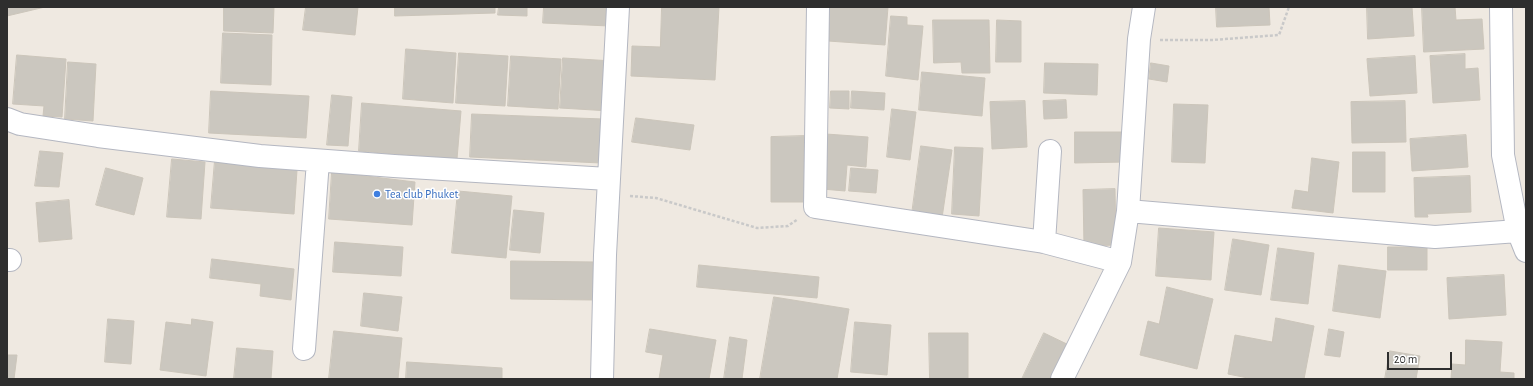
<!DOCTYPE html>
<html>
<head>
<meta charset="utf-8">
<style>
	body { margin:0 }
	#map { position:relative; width:1533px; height:386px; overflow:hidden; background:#efe9e1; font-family:"Alegreya Sans",sans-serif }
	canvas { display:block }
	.frame { position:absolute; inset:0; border:8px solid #2e2e2e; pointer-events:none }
	.scale { position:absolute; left:1387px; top:352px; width:65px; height:18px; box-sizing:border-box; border:2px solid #2e2e2e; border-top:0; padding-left:5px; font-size:12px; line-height:14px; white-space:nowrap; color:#2e2e2e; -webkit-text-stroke:3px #fff; paint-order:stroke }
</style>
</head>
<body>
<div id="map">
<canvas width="1533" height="386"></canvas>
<div class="frame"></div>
<div class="scale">20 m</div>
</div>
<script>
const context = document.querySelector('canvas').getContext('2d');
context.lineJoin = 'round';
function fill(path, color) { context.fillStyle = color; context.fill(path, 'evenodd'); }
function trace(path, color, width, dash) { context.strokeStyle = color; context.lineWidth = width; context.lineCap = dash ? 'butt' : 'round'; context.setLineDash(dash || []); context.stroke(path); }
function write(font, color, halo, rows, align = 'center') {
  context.font = font + ' "Alegreya Sans",sans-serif'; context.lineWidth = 3; context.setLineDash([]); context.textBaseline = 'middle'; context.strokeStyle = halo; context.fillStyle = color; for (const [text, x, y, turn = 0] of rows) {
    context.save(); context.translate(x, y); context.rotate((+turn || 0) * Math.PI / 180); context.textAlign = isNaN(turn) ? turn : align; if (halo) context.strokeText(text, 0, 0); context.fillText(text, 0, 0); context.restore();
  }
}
const building = new Path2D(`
	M7 7H45L7 16Z
	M224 7H274L273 33 224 31Z
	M306 7H358L355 35 303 30Z
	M395 7H495V13L395 16Z
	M499 7H527V16L498 15Z
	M544 7H609V26L543 23Z
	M662 7H719L715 80 631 76 632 46 660 47Z
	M830 7H888L885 45 828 41Z
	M1216 7H1269L1270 25 1217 27Z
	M1367 7H1412L1414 36 1368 39Z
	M1422 7H1455L1456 20 1482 19 1484 49 1424 52Z
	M891 16 907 17V25L923 26 918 80 886 76Z
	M933 20H989L990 73H962L961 62 934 63Z
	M997 20 1021 21V62H996Z
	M223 33 272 35 271 85 221 83Z
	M406 49 456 53 453 103 403 99Z
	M459 53 508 56 505 106 456 103Z
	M1465 54V69L1478 68 1480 100 1433 103 1430 56Z
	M17 55 66 59 62 117 43 116 44 106 13 104Z
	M511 56 561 59 558 109 508 106Z
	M1415 56 1417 93 1370 96 1367 59Z
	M563 58 613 61 610 111 560 108Z
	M68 62 96 64 93 121 65 119Z
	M1045 63 1098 64 1097 95 1044 93Z
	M1151 63 1169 66 1167 82 1149 79Z
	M922 72 985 78 982 116 919 110Z
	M211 91 309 96 306 138 209 133Z
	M831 91H849V109L830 108Z
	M852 91 885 93 884 110 851 108Z
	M332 95 352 97 348 146 327 145Z
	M1066 100 1067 118 1044 119 1043 101Z
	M1025 101 1027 147 992 149 990 102Z
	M1405 101 1406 142 1352 143 1351 102Z
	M362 103 461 111 457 159 359 151Z
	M1174 104 1208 105 1205 163 1172 162Z
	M892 109 916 112 910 160 887 157Z
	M472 114 603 119 601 163 470 157Z
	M636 118 694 125 690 150 632 142Z
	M1075 132H1124L1125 162 1075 163Z
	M826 134 868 137 866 167 847 165 845 191 822 189Z
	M1466 135 1468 167 1412 171 1410 139Z
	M804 136 805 202H771V137Z
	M921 146 952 150 942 218 912 214Z
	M955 147 983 148 979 216 952 214Z
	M40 151 63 153 59 187 35 186Z
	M1353 152H1385V192H1353Z
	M1312 158 1339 162 1333 213 1292 208 1295 190 1308 192Z
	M172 159 205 162 201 219 167 217Z
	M215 160 297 170 294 214 211 208Z
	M106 168 143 178 134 215 96 205Z
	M851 168 878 170 876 193 849 191Z
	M332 172 415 182 412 225 329 219Z
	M1470 176 1471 212 1427 214 1428 217H1415L1414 178Z
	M1115 189 1116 245 1084 246 1083 190Z
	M458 191 512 196 506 258 452 253Z
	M69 200 72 239 39 242 36 203Z
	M514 210 544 213 540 253 510 250Z
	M1159 228 1214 232 1211 280 1156 276Z
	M1233 239 1269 245 1261 295 1225 290Z
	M335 242 403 247 401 276 333 272Z
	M1388 247H1427V270H1388Z
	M1278 248 1314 253 1308 304 1271 300Z
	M212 259 294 269 291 300 260 296 261 284 210 278Z
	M511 261 595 262V300L511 299Z
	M699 265 819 277 817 298 697 287Z
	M1339 265 1386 271 1380 318 1333 311Z
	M1504 275 1506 315 1449 319 1447 278Z
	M1167 287 1213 299 1197 369 1140 355 1148 321 1159 324Z
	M364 293 402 297 398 331 361 326Z
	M774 297 849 309 837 379H760Z
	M1276 318 1314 326 1304 379H1253L1228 374 1235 335 1272 342Z
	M108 319 134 321 131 364 105 362Z
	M192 319 213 322 206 376 160 370 166 322 191 325Z
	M855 322 891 325 887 375 851 372Z
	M650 329 716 340 709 379H659L663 355 646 352Z
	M1329 329 1344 332 1340 357 1325 355Z
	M334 331 402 338 398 379H329Z
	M929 333H968V379H930Z
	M1044 333 1073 347 1057 379H1022Z
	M730 337 747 340 742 379H724Z
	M1466 340 1502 342 1500 372 1514 373V379H1451L1452 364 1465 365Z
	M237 348 273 351 271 379H234Z
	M1390 351 1420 356 1416 379H1385Z
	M7 355H17L14 379H7Z
	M407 362 502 368V379H406Z`);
const path = new Path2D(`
	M1160 40H1213L1279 35 1289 7
	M630 196 656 198 757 228 788 226 798 219`);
const minor = new Path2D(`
	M818 7 815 207 1044 242 1120 262
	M1501 7 1503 155 1518 231 1526 251
	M7 119 20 124 98 136 260 156 394 166 608 179
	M1128 211 1435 237 1518 231
	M1044 242 1050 151
	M7 260H10
	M304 349 318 161
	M602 379 605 255 618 7
	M1062 379 1120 262 1128 211 1139 39 1144 7`);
const markers = [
	[377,194,4,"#3f7fe0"]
];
const shopNames = [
	["Tea club Phuket",385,194]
];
fill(building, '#cbc7bf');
trace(building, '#cbc5ba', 1);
trace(minor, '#b4b7c1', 24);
trace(path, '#c9c9c9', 2.5, [3, 2]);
trace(minor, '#fff', 22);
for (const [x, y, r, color] of markers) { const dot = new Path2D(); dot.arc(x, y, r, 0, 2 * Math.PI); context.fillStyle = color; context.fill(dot); trace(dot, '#fff', 1.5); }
write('12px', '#366cbe', '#fff', shopNames, 'left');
</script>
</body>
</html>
